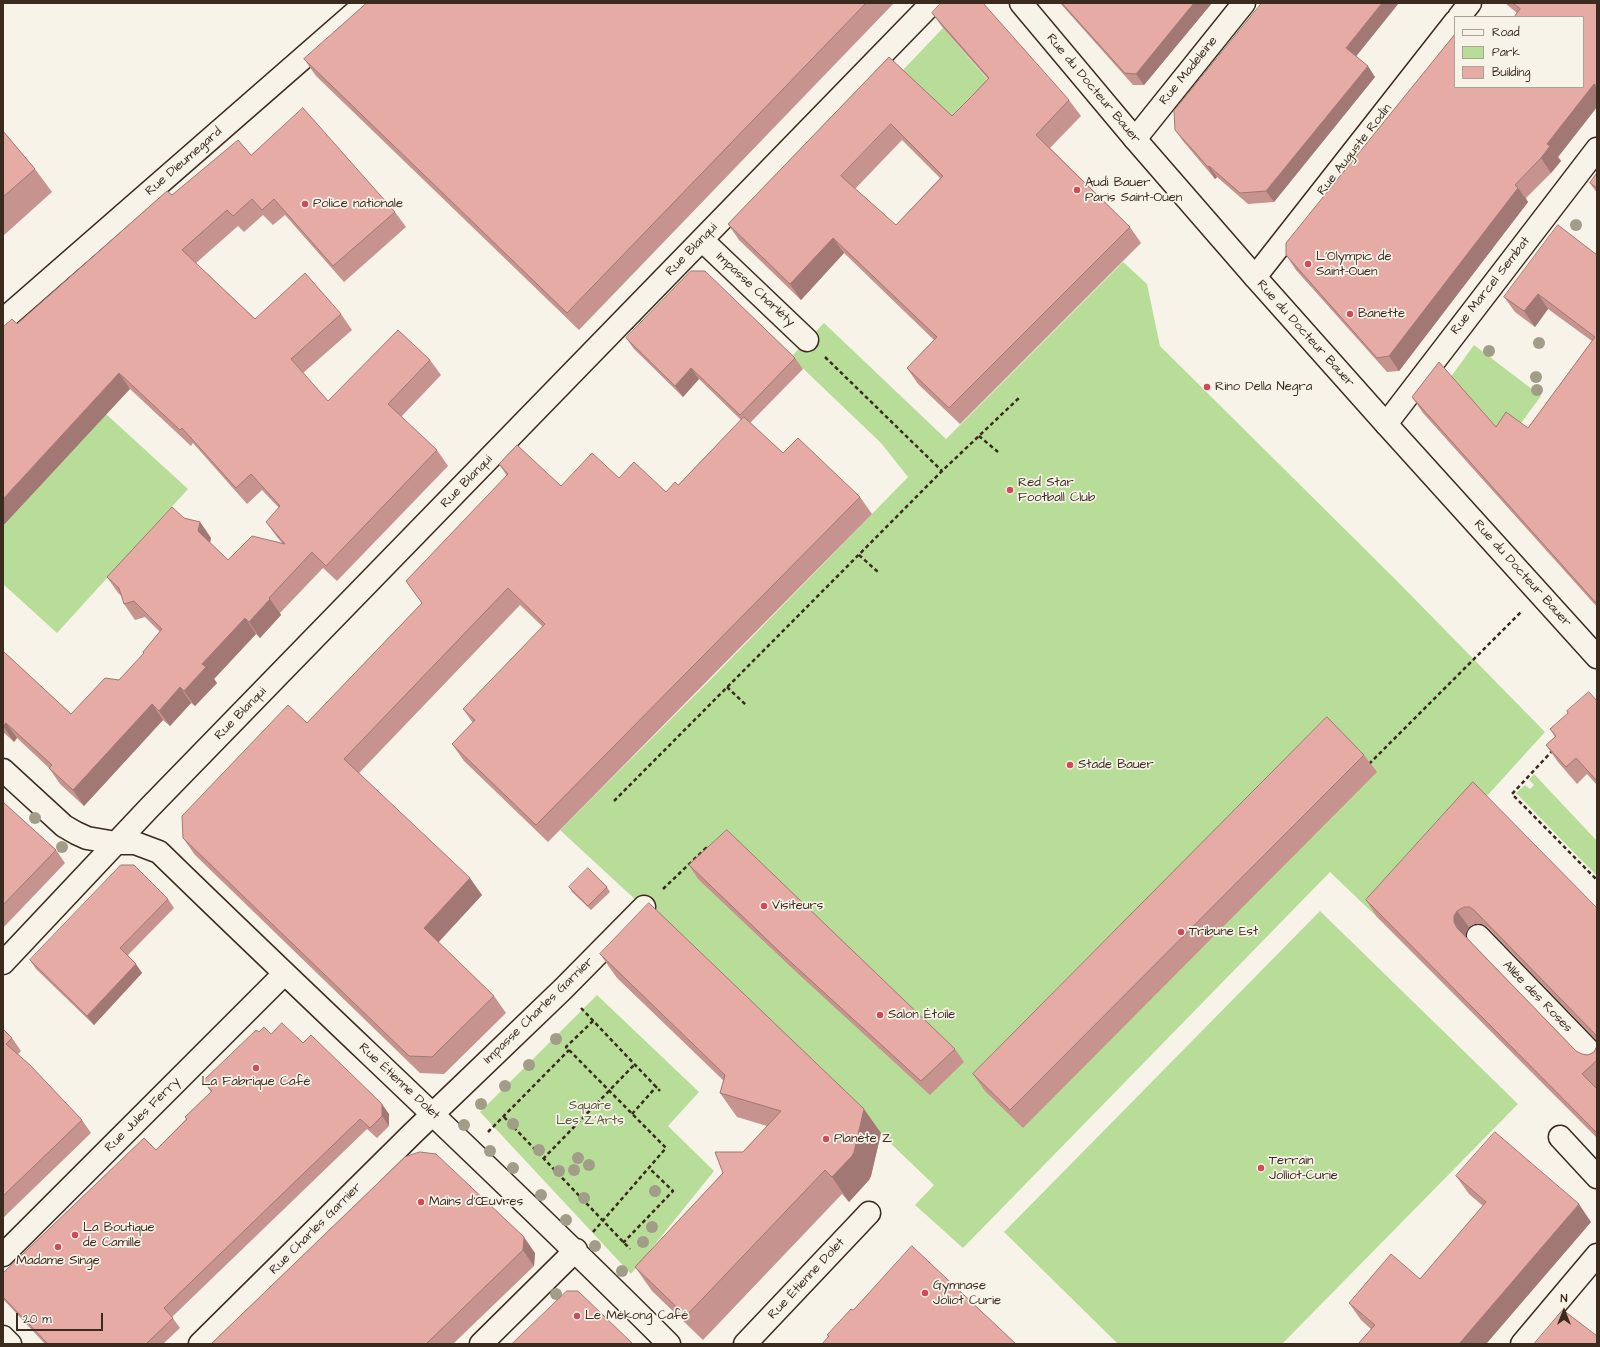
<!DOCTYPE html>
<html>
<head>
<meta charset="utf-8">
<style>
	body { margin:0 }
	#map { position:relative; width:1600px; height:1347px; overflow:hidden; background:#f7f3e8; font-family:"Architects Daughter",sans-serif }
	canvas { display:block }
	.frame { position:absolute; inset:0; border:4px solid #3b2a1e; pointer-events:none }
	.legend { position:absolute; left:1454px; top:16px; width:130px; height:72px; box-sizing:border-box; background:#f7f3e8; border:1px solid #aca397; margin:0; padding:5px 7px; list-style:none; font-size:12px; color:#3b2a1e }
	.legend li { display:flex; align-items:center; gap:8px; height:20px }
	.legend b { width:20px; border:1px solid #aca397 }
	.north { position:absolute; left:1544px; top:1291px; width:40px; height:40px; -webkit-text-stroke:3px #f7f3e8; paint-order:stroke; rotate:0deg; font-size:11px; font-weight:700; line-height:16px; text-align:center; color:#3b2a1e }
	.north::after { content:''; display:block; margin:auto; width:14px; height:18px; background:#3b2a1e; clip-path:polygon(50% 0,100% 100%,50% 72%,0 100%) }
	.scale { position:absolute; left:16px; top:1313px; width:87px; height:18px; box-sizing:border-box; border:2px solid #3b2a1e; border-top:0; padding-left:5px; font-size:12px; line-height:14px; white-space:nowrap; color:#3b2a1e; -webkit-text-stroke:3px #f7f3e8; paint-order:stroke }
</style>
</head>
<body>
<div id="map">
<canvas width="1600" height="1347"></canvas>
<div class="frame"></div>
<ul class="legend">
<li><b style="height:5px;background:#f7f3e8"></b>Road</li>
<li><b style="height:11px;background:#b7dd98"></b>Park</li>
<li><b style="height:11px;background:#e6aba5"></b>Building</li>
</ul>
<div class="north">N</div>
<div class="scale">20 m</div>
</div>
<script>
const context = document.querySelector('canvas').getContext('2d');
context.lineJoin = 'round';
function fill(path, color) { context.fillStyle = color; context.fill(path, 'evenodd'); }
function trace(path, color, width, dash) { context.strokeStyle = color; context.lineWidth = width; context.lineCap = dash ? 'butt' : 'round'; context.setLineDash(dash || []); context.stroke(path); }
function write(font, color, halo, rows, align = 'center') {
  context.font = font + ' "Architects Daughter",sans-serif'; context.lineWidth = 3.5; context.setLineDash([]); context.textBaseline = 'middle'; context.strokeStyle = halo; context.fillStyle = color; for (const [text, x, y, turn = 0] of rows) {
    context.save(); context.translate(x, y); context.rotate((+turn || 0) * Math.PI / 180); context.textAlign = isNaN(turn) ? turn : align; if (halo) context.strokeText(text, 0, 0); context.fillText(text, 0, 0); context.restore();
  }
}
const green = new Path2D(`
	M943 28 1000 94 963 132 903 70Z
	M1123 262 1147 284 1160 346 1395 579 1545 732 1377 917 1330 872 963 1248 915 1205 934 1185 665 927 560 830 713 677 908 477 881 443 791 357 824 323 946 439Z
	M1474 345 1541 396 1507 442 1450 378Z
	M106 414 188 489 57 633 3 584V526Z
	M1534 774 1597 841V876L1516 793 1525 785 1530 789 1534 785 1529 780Z
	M1320 911 1518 1104 1282 1344H1118L1004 1232Z
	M597 995 699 1092 668 1126 714 1171 631 1274 480 1112Z`);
const path = new Path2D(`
	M825 357 942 471
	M979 436 998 452
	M859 555 878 572
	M727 687 746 705
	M1553 750 1512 794 1597 880
	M1369 764 1521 612
	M614 801 942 471 1020 397
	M663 889 706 848 709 851
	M581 1008 660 1091
	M632 1114 657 1086
	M504 1117 630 1249
	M488 1132 569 1050
	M543 1159 635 1064
	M593 1232 666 1148 566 1047 593 1021
	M623 1243 673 1191 649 1168`);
const minor = new Path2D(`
	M1459 17 1470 3
	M1135 139 1244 3
	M702 240 807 340
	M1255 277 1455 22
	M3 320 366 3
	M1386 424 1597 149
	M3 770 64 826 76 833 87 838 116 843H135L159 852C328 1017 502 1177 669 1344
	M1478 936 1597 1059
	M3 963 149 808 932 3
	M1560 1137 1597 1177
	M3 1255 284 974
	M3 1337 10 1344
	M200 1344 412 1134 563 989 644 907
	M481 1344 576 1250
	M745 1344 869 1213
	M1522 1344 1597 1255`);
const major = new Path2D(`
	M1021 3 1135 139 1255 277 1386 424 1597 657`);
const trees = [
	[1576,225],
	[1539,343],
	[1489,351],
	[1536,377],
	[1537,390],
	[35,818],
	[62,847],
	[556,1039],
	[529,1065],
	[505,1086],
	[481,1104],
	[513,1124],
	[464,1125],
	[539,1150],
	[490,1151],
	[578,1158],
	[589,1165],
	[513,1168],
	[574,1170],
	[559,1171],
	[655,1191],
	[541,1195],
	[584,1198],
	[566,1220],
	[652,1227],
	[643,1242],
	[595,1246],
	[622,1271],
	[556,1294]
];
const wall = new Path2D(`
	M367 3H894L579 330 316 76 304 59Z
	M1060 3H1212L1144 85H1133Z
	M1505 3H1597V107L1558 157 1561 161 1551 173 1526 198 1528 202 1399 371 1387 372 1296 270 1286 255 1583 87 1517 13Z
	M932 13 1069 100 1081 116 1050 148 1130 227 1141 243 960 424 918 384 907 368 934 340 844 253 801 300 739 240 728 224 889 57 952 116 971 97 988 79 943 28ZM902 140 940 178 896 225 855 189Z
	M1356 56 1375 77 1274 202 1248 204 1217 177 1215 179 1183 141 1175 130Z
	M3 131 35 169 52 192 3 236Z
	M251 155 395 212 406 227 344 282 285 215 273 225 263 215 244 232 238 226 196 263 255 319 341 314 352 330 303 373 328 401 430 360 441 375 401 417 437 450 448 466 337 581 323 568 280 613 281 615 260 638 256 634 214 679 217 683 195 706 191 703 170 726 163 720 84 806 60 784 49 768 17 738 14 742 3 732V651L71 714 119 680 144 654 143 652 160 632 145 617 135 620 124 604 122 596 118 593 107 577 184 518 200 522 211 538 210 543 228 560 282 543 277 537 266 522 279 508 262 490 247 504 193 443 191 446 130 389 17 324 172 195Z
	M1597 173V193L1590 183Z
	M1597 255V607L1423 413 1412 397 1496 427 1528 428 1592 341 1548 309 1535 327 1515 312 1504 297Z
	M626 338 795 358 803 369 750 423 783 453 860 497 872 514 548 842 464 761 452 744 473 723 463 709 543 627 520 605 359 773 482 895 438 942 494 996 506 1013 444 1074 420 1073 195 855 183 838 307 723 422 603 406 581 507 476 499 464 561 486 619 478 666 492 678 485 741 420 699 379 683 397 634 349Z
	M1597 701V785L1587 774 1577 784 1558 762 1546 745 1555 737 1550 729Z
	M1364 755 1377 772 1023 1128 985 1091 973 1074Z
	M3 802 56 850 65 863 3 928Z
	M689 865 955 1049 964 1062 930 1095 793 969 698 879Z
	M569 887H607L610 892 591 910 572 892Z
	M168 899 174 908 128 955 142 973 94 1025 36 969 30 960Z
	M1366 900 1597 908V1041L1487 927 1482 924H1475L1469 927 1466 933V937L1576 1051 1582 1054 1588 1055 1594 1052 1597 1046V1087L1596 1088 1597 1089V1138L1377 917Z
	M600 954 881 1133 871 1176 869 1180 849 1202 842 1194 703 1340 652 1291 635 1267 767 1126 737 1117 720 1093 724 1081 617 978Z
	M3 1029 12 1038 21 1051 18 1054 82 1120 91 1133 3 1218Z
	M259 1032 271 1034 303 1043 389 1114V1126L377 1138 367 1129 172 1317 180 1328 163 1344H45L3 1299V1273L156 1150 186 1119 185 1117 211 1092 203 1081Z
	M405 1157 535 1253 534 1266 453 1344H211Z
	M1456 1176 1591 1222 1486 1344H1358L1371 1329 1361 1320 1349 1303 1420 1279 1483 1206 1469 1194Z`);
const shadedWall = new Path2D(`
	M1194 3H1212L1144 85 1136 74Z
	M1382 3H1399L1354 59 1346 48Z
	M1368 66 1375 77 1274 202 1266 191Z
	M1594 84 1597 89V107L1558 157 1561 161 1551 173 1541 158 1547 144Z
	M1209 166 1217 177 1215 179 1208 167Z
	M1518 188 1528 202 1399 371 1389 356Z
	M833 238 844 253 801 300 790 284Z
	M1538 294 1548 309 1535 327 1524 311Z
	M691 368 699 379 683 397 675 386Z
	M119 373 130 389 3 526V499Z
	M200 522 211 538 209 547 198 531Z
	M270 599 281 615 260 638 249 622Z
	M245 618 256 634 214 679 217 683 195 706 184 691 202 664Z
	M180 687 191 703 170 726 159 711Z
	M152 704 163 720 84 806 73 790Z
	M6 723 17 738 14 742 3 726Z
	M470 878 482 895 436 945 424 928Z
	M1457 911 1469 927 1466 933V939L1457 928 1454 922V916Z
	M136 964 142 973 94 1025 87 1016Z
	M382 1104 389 1114V1126L382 1116Z
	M864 1109 881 1133 871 1176 869 1180 849 1202 832 1177Z
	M1579 1204 1591 1222 1486 1344H1459Z
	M524 1237 535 1253 534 1266 523 1250Z`);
const building = new Path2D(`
	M367 3H866L567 313 304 59Z
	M941 3H983L1069 100 1036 135 1130 227 949 408 907 368 937 337 833 238 790 284 728 224 889 57 952 116 971 97 989 78 932 13ZM891 124 943 176 896 225 841 176Z
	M1062 3H1194L1136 74 1125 73Z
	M1262 3H1382L1346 48 1368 66 1266 191 1240 193 1209 166 1208 167 1175 130 1174 111Z
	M1513 3H1597V86L1594 84 1547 144 1550 146 1541 158 1515 185 1518 188 1389 356 1377 358 1286 255V243L1455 34V87H1583V17H1514L1520 9Z
	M303 108 395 212 333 266 274 199 262 210 252 199 233 216 227 210 182 250 255 319 305 273 341 314 291 359 328 401 398 330 430 360 388 404 437 450 326 566 312 552 269 598 270 599 249 622 245 618 202 664 206 667 184 691 180 687 159 711 152 704 73 790 49 768 52 765 6 723 3 726V651L71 714 105 678 119 680 144 653 143 652 162 629 134 601 124 604 119 588 107 577 172 507 184 518 200 522 198 531 228 560 252 536 285 544 266 522 280 506 251 474 236 488 182 428 180 430 119 373 3 499V327L12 319 17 324 167 191 172 195 238 140 251 155Z
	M3 131 35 169 3 197Z
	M1597 173V188L1590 183Z
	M1558 225 1597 255V604L1412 397 1439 362 1496 427 1506 412 1528 428 1595 337 1538 294 1524 311 1504 297Z
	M691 271H705L795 358 740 415 691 368 675 386 626 338Z
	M744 417 783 453 798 438 860 497 536 825 452 744 475 720 463 709 545 624 508 588 344 759 470 878 424 928 494 996 432 1057 409 1056 183 838 182 816 288 705 307 723 422 603 406 581 508 474 499 464 517 445 561 486 592 453 619 478 634 462 666 492 675 482 678 485Z
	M1589 692 1597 701V781L1576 758 1566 767 1546 745 1556 736 1550 729 1568 713 1567 711Z
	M1327 717 1364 755 1010 1110 973 1074Z
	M1473 782 1597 908V1039L1595 1034 1475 911 1470 907H1464L1457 911 1454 916V922L1457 928 1576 1051 1582 1054 1588 1055 1594 1052 1597 1046V1060L1582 1074 1597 1089V1133L1366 900Z
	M3 802 56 850 3 905Z
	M727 830 955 1049 921 1081 783 955 689 865Z
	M121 865H134L168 899 120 948 136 964 87 1016 30 960Z
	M588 868 607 887 588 906 569 887Z
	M649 903 864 1109 854 1152 852 1156 832 1177 825 1170 686 1316 635 1267 723 1173 715 1152H743L781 1111 720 1093 725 1075 600 954Z
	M282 1023 303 1043 311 1035 382 1104V1116L370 1128 360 1119 164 1308 173 1318 146 1344H48L3 1297V1273L144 1138 156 1150 187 1119 185 1117 212 1091 203 1081 256 1030 259 1032 264 1027 271 1034Z
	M3 1029 12 1038 6 1044 30 1065 82 1120 3 1196Z
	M1495 1132 1579 1204 1459 1344H1358L1375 1325 1349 1303 1391 1254 1420 1279 1486 1202 1456 1176Z
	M420 1152 436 1154 524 1237 523 1250 426 1344H211L405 1157Z
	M912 1246 1016 1344H822L829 1336 827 1335 851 1309 853 1310Z
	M567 1291H578L633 1344H512Z
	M1563 1310 1597 1336V1344H1534Z`);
const markers = [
	[1077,190,4,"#d1495b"],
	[305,204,4,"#d1495b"],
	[1308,264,4,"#d1495b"],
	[1350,314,4,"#d1495b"],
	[1207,387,4,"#d1495b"],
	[1010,490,4,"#d1495b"],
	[1070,765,4,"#d1495b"],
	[764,906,4,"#d1495b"],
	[1181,932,4,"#d1495b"],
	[880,1015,4,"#d1495b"],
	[256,1068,4,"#d1495b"],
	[826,1139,4,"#d1495b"],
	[1261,1168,4,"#d1495b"],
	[421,1202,4,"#d1495b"],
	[75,1235,4,"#d1495b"],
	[58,1247,4,"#d1495b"],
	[925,1293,4,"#d1495b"],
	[577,1316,4,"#d1495b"]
];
const streetNames = [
	["Rue Madeleine",1189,71,-51],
	["Rue du Docteur Bauer",1093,89,50],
	["Rue Auguste Rodin",1355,150,-52],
	["Rue Dieumegard",184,162,-41],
	["Rue Blanqui",692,250,-46],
	["Rue Marcel Sembat",1491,286,-52],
	["Impasse Charléty",755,290,43],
	["Rue du Docteur Bauer",1305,334,48],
	["Rue Blanqui",467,482,-46],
	["Rue du Docteur Bauer",1522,574,48],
	["Rue Blanqui",241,714,-46],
	["Allée des Roses",1537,997,46],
	["Impasse Charles Garnier",539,1011,-44],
	["Rue Étienne Dolet",399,1082,43],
	["Rue Jules Ferry",143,1115,-45],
	["Rue Charles Garnier",316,1229,-45],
	["Rue Étienne Dolet",807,1279,-47]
];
const poiNames = [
	["Audi Bauer",1085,183],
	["Paris Saint-Ouen",1085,198],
	["Police nationale",313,204],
	["L'Olympic de",1316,257],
	["Saint-Ouen",1316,272],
	["Banette",1358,314],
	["Rino Della Negra",1215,387],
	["Red Star",1018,483],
	["Football Club",1018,498],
	["Stade Bauer",1078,765],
	["Visiteurs",772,906],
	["Tribune Est",1189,932],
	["Salon Étoile",888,1015],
	["La Fabrique Café",256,1082,"center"],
	["Planète Z",834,1139],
	["Terrain",1269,1161],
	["Jolliot-Curie",1269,1176],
	["Mains d'Œuvres",429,1202],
	["La Boutique",83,1228],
	["de Camille",83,1243],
	["Madame Singe",58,1261,"center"],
	["Gymnase",933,1286],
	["Joliot Curie",933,1301],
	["Le Mékong Café",585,1316]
];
const parkNames = [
	["Square",590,1106],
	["Les Z'Arts",590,1121]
];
fill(green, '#b7dd98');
trace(minor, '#3b2a1e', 25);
trace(major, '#3b2a1e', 25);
trace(path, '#3b2a1e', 2.5, [4, 3]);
trace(minor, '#f7f3e8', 22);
trace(major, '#f7f3e8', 22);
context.fillStyle = '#a19d89';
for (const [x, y] of trees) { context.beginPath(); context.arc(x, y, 6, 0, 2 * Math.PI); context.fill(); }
fill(wall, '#c6938e');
fill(shadedWall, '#a17874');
fill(building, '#e6aba5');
trace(building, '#a17874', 1);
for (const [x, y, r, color] of markers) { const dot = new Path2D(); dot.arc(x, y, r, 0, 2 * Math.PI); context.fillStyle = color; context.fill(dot); trace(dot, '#f7f3e8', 1.5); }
write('13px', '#3b2a1e', '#f7f3e8', streetNames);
write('13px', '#3b2a1e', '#f7f3e8', poiNames, 'left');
write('13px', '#5a573c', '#f7f3e8', parkNames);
</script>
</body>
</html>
